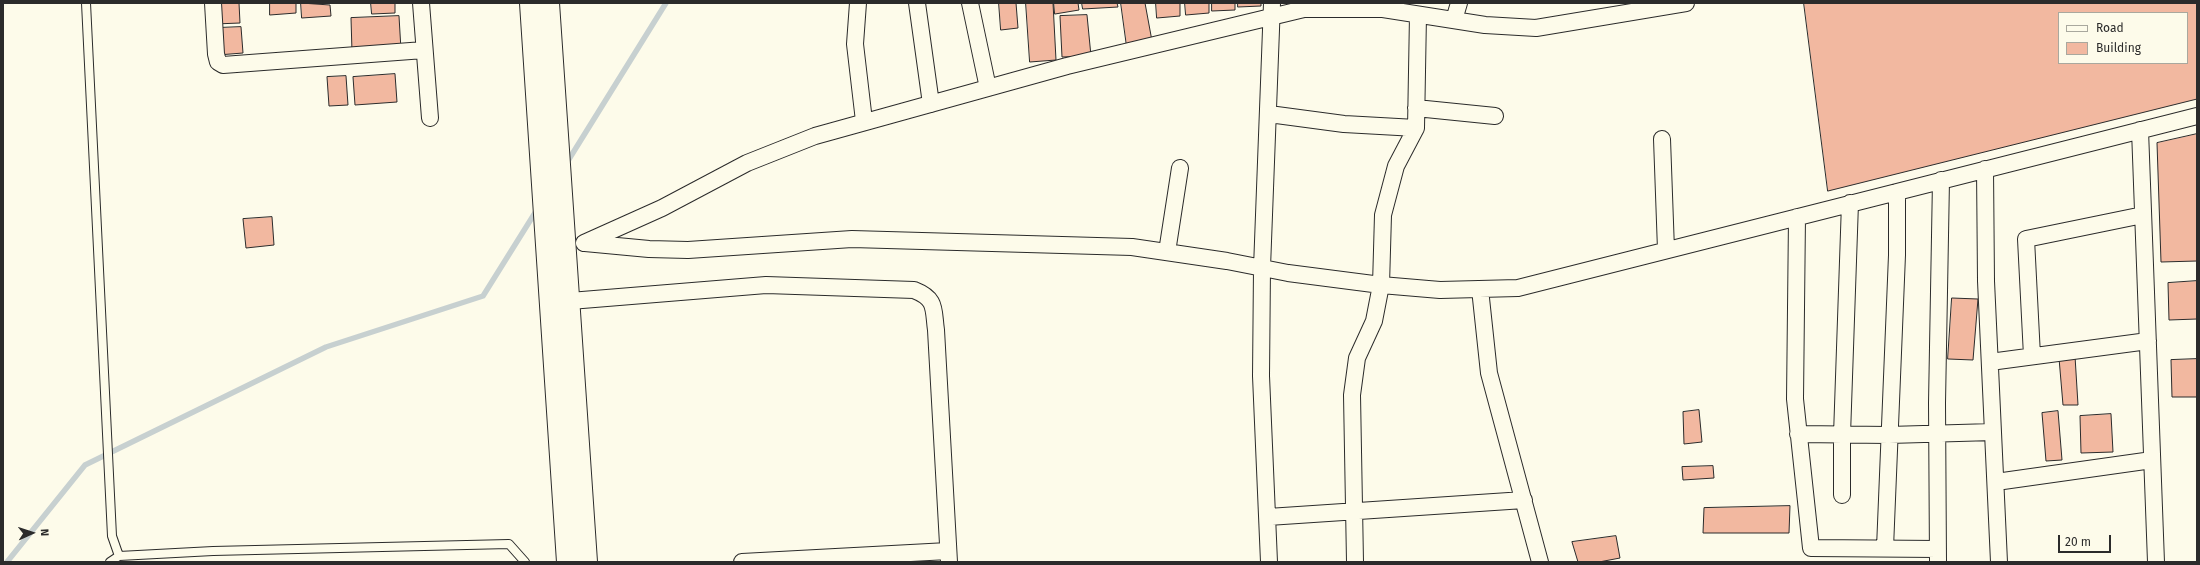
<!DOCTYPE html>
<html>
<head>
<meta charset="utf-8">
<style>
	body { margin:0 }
	#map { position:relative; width:2200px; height:565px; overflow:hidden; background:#fdfbea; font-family:"Fira Sans",sans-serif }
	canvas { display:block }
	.frame { position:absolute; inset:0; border:4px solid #2b2b2b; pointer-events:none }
	.legend { position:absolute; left:2058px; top:12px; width:130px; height:52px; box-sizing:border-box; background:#fdfbea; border:1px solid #a9a89e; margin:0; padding:5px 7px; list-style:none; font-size:12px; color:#2b2b2b }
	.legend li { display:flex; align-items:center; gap:8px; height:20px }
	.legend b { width:20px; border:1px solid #a9a89e }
	.north { position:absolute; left:12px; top:513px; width:40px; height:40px; -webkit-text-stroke:3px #fdfbea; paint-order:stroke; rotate:87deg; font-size:11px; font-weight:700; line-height:16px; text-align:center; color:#2b2b2b }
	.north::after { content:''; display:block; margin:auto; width:14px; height:18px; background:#2b2b2b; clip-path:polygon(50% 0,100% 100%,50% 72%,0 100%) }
	.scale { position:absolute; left:2058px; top:535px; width:53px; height:18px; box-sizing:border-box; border:2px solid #2b2b2b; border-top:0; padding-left:5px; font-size:12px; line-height:14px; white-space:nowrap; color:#2b2b2b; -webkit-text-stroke:3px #fdfbea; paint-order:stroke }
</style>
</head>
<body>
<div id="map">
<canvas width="2200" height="565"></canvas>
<div class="frame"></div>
<ul class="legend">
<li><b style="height:5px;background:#fdfbea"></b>Road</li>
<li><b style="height:11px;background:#f2b8a0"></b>Building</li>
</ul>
<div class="north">N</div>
<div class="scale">20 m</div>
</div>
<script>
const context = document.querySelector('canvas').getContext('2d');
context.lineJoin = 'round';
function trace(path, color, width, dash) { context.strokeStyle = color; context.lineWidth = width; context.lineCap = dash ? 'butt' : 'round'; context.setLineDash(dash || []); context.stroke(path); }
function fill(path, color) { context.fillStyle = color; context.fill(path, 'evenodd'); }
const stream = new Path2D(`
	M566 164 666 3
	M7 562 85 465 326 347 483 296 538 208`);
const building = new Path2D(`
	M215 3H239L240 23 215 24Z
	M270 3H296V13L270 15Z
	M301 3 330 5 331 16 302 18Z
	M371 3H395V13L372 14Z
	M999 3H1016L1018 28 1001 30Z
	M1026 3H1053L1056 60 1030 62Z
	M1054 3H1078L1079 10 1055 14Z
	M1082 3H1117L1118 7 1083 9Z
	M1121 3H1145L1152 41 1127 47Z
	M1156 3H1180V16L1157 18Z
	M1185 3H1209V13L1186 15Z
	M1212 3H1235V10L1212 11Z
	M1238 3H1261V6L1238 7Z
	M1804 3H2197V99L1828 191ZM2059 13H2187V63H2059Z
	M1087 15 1091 56 1062 57 1060 16Z
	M399 16 401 50 352 52 351 18Z
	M241 27 243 53 218 55 217 28Z
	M395 74 397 102 355 105 353 77Z
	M346 76 348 105 329 106 327 77Z
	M2197 134V261L2161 262 2157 143Z
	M272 217 274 245 246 248 243 219Z
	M2197 281V319L2169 320 2168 283Z
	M1952 298 1978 299 1973 360 1948 359Z
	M2075 356 2078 405H2063L2059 358Z
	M2197 359V397H2172L2171 360Z
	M1699 410 1702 442 1684 444 1683 412Z
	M2058 411 2062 460 2046 461 2042 413Z
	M2111 414 2113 452 2081 453 2080 416Z
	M1713 466 1714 478 1683 480 1682 467Z
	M1790 506 1789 533H1703L1704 508Z
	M1616 536 1620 558 1599 562H1578L1572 542Z`);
const service = new Path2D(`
	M86 3 112 536 119 556
	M110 562 119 556 213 551 509 544 525 562`);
const minor = new Path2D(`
	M213 3 216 54 218 62 223 65 424 50
	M421 3 430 118
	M858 3 855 44 864 121
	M917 3 931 104
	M970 3 988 88
	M1454 20 1459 3
	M1416 108 1495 116
	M1269 114 1344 124 1416 128
	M2140 130 2156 562
	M1662 139 1666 250
	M1985 169 1986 281 1999 562
	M1797 217 1795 399 1811 548 1938 549
	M584 243 662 208 747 163 815 136 1067 66 1304 9H1383L1485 25 1536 28 1686 3
	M585 243 649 249 688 250 852 239 1132 247 1227 261 1288 273 1381 285 1440 290 1518 288 2197 116
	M1167 252 1180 168
	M1480 289 1489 373 1540 562
	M570 301 766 285 914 290C937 299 933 309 936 330L949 562
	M2032 356 2026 239 2143 215
	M1990 362 2148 341
	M1798 434 1889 435 1993 432
	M1996 482 2152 460
	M1842 495V435L1850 203
	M1268 517 1524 500
	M1885 548 1897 255V192
	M742 562 948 551
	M1269 562 1261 376 1262 268 1272 3
	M1355 562 1352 395 1357 358 1374 321 1381 285 1383 215 1396 166 1416 128 1418 15
	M1938 562 1937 403 1941 180`);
const tertiary = new Path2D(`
	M530 3 567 562
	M549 3 587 562`);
trace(stream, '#c7d0d0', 5.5);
fill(building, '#f2b8a0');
trace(building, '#2b2b2b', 1);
trace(service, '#2b2b2b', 10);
trace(minor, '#2b2b2b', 18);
trace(tertiary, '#2b2b2b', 22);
trace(service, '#fdfbea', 8);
trace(minor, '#fdfbea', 16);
trace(tertiary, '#fdfbea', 20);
</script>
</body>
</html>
